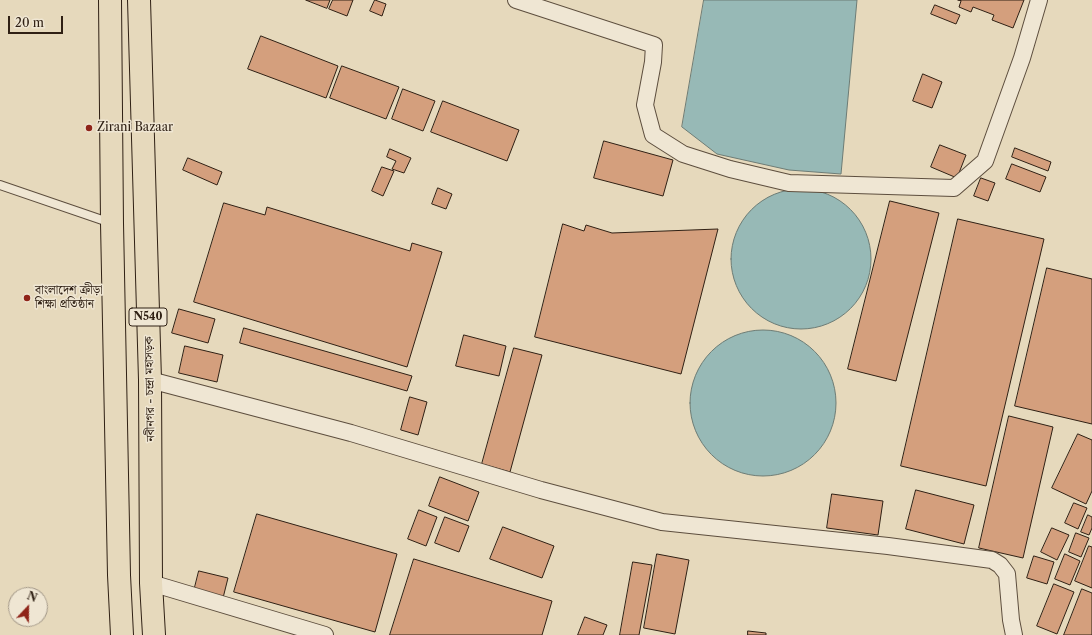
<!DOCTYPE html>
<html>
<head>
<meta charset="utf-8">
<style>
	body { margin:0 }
	#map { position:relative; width:1092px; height:635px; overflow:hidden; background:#e6d9bc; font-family:"Libre Caslon Text",serif }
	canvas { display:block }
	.north { position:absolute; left:8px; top:587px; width:40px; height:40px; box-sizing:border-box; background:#efe6d3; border:1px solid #a29787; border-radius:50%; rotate:22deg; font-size:11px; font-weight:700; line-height:16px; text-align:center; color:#2f2014 }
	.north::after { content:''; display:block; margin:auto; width:14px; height:18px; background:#8f2418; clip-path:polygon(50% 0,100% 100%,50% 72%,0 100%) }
	.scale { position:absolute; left:8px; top:16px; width:55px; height:18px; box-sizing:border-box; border:2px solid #2f2014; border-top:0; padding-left:5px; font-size:12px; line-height:14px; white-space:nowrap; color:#2f2014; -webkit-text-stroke:3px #efe6d3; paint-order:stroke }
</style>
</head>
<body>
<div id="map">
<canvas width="1092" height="635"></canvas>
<div class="north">N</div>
<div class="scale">20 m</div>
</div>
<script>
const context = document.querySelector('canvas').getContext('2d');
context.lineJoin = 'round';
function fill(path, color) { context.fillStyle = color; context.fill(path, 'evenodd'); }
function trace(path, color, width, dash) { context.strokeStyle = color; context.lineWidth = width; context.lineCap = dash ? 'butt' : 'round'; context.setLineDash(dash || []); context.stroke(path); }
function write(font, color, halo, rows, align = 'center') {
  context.font = font + ' "Libre Caslon Text","Noto Serif Bengali",serif'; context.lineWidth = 3; context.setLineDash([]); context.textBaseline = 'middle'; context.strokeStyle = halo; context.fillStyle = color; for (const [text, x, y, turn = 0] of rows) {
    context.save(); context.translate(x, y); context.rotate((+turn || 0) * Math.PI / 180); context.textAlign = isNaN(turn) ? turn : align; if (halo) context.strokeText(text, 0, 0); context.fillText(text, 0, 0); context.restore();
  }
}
const water = new Path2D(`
	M704 0H857L841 174 789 170 717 154 682 127Z
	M731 259a70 70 0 1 1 140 0a70 70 0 1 1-140 0Z
	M690 403a73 73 0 1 1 146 0a73 73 0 1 1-146 0Z`);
const building = new Path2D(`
	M306 0H330L327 8Z
	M333 0H353L347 16 329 9Z
	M375 0 386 4 382 16 370 11Z
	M958 0H1024L1013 28 992 20 994 15 973 7 971 12 959 7 961 1Z
	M935 5 960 15 956 24 931 14Z
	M261 36 338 66 326 98 248 69Z
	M342 66 399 87 386 119 330 98Z
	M923 74 942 82 932 108 913 101Z
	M403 89 435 101 423 131 392 119Z
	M443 101 519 130 507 161 431 132Z
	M604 141 673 160 663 196 594 178Z
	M940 145 966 155 957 178 931 167Z
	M1015 148 1051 162 1048 171 1012 157Z
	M390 149 411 158 404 173 392 169 396 161 387 157Z
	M188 158 222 172 217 185 183 170Z
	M1012 164 1046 177 1040 192 1006 179Z
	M382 167 394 171 383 196 372 191Z
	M981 178 995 183 988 201 974 196Z
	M438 188 452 194 446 209 432 204Z
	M890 201 939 213 896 381 848 369Z
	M224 203 265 215 267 207 410 251 412 243 442 252 407 367 194 302Z
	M958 219 1044 239 986 486 901 466Z
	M563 224 584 231 586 225 612 233 718 229 681 374 535 337Z
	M1047 268 1092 279V424L1015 406Z
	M179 309 215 319 208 343 172 333Z
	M244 328 412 376 407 391 240 343Z
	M464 335 506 346 499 376 456 366Z
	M185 346 223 355 217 382 179 373Z
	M514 348 542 355 510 472 482 464Z
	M410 397 427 402 418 435 401 430Z
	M1009 416 1053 427 1023 558 979 548Z
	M1078 434 1092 440V491L1086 504 1052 488Z
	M440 477 479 492 468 521 429 506Z
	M916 490 974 505 964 544 906 529Z
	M832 494 883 501 878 535 827 528Z
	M1074 503 1087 508 1078 529 1065 523Z
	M419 510 437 517 426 546 408 539Z
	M257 514 397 554 375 632 234 592Z
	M1088 515 1092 517V528L1089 535 1081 532Z
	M445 517 469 526 459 552 435 543Z
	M503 527 554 546 542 578 490 559Z
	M1052 528 1069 535 1057 560 1041 552Z
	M1076 533 1089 538 1081 557 1069 552Z
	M1089 546 1092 547V588L1075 581Z
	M657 554 689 560 675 634 644 628Z
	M1065 554 1080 561 1070 585 1055 579Z
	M1034 556 1054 562 1047 584 1027 578Z
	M414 559 552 601 542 635H390Z
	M633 562 652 565 639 635H620Z
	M199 571 228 578 223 598 194 591Z
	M1054 584 1074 592 1057 634 1037 626Z
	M1082 589 1092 593V635H1064Z
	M585 617 607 625 603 635H578Z
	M748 631 766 633V635H748Z`);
const service = new Path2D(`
	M0 185 111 223`);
const minor = new Path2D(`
	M516 0 654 45 653 62 645 105 653 135 683 154 730 169 789 183 954 188 985 161 1022 58 1039 0
	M150 380 351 433 541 490 662 522 888 546 992 560 1000 565 1007 574 1011 620 1014 635
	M151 583 325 635`);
const trunk = new Path2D(`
	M110 0 112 223 119 575 122 635
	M139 0 150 380 151 583 154 635`);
const markers = [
	[89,128,4,"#8f2418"],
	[27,298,4,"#8f2418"]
];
const shields = [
	[148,317,38]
];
const shieldNames = [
	["N540",148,317]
];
const poiNames = [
	["Zirani Bazaar",97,128],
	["বাংলাদেশ ক্রীড়া",35,291],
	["শিক্ষা প্রতিষ্ঠান",35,305]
];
const streetNames = [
	["নবীনগর - চন্দ্রা মহাসড়ক",150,389,-91]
];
fill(water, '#97b9b6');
trace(water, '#6d7c75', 1);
fill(building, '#d49f7d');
trace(building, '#2f2014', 1);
trace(service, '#5d4e3e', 10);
trace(minor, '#5d4e3e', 18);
trace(trunk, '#2f2014', 24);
trace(service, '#efe6d3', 8);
trace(minor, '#efe6d3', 16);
trace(trunk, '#e6d9bc', 22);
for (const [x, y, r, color] of markers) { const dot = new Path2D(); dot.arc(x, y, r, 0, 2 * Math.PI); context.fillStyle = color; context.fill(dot); trace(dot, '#efe6d3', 1.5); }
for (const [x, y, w] of shields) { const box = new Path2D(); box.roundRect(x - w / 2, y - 9, w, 18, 3); context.fillStyle = '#efe6d3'; context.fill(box); trace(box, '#2f2014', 1); }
write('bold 11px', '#2f2014', null, shieldNames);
write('12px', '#2f2014', '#efe6d3', poiNames, 'left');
write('12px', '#2f2014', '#efe6d3', streetNames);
</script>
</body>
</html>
